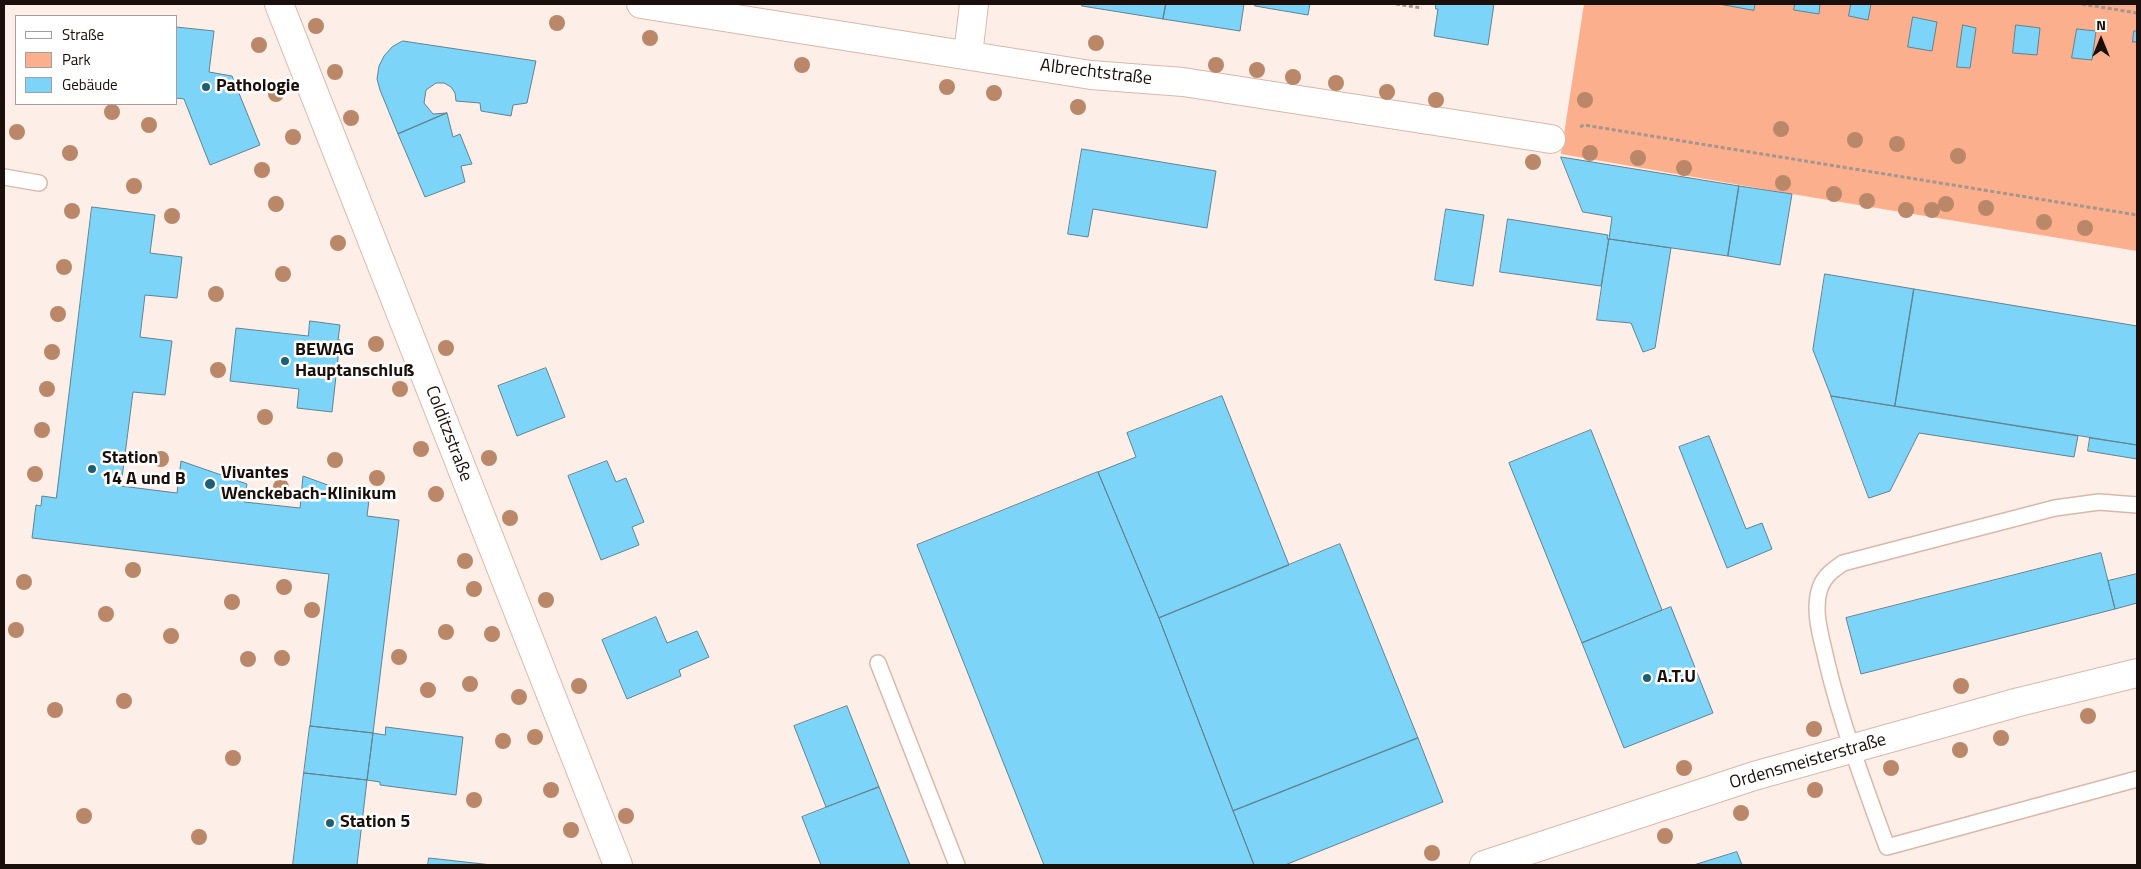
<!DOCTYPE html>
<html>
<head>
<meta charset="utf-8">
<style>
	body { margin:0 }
	#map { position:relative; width:2141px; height:869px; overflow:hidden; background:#fdeee8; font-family:"Titillium Web",sans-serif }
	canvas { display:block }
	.frame { position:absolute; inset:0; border:5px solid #1a0f0a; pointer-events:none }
	.legend { position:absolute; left:15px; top:15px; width:162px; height:90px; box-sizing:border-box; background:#fff; border:1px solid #a39f9d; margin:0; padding:6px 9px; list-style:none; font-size:15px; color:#1a0f0a }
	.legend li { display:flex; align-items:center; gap:10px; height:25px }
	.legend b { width:25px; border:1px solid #a39f9d }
	.north { position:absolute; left:2076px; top:15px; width:50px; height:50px; -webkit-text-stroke:4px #fff; paint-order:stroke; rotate:0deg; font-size:14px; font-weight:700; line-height:20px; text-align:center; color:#1a0f0a }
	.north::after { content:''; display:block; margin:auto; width:18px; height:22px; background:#1a0f0a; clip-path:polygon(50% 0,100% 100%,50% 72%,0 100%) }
</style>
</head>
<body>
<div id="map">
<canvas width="2141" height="869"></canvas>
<div class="frame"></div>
<ul class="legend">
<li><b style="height:6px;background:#fff"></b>Straße</li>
<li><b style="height:14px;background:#fcaf8c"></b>Park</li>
<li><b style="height:14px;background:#7cd5f8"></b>Gebäude</li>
</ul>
<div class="north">N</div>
</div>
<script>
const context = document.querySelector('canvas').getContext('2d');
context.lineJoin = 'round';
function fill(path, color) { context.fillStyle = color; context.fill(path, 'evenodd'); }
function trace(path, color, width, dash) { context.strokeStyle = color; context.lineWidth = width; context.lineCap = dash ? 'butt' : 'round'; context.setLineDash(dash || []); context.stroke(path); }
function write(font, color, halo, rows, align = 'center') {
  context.font = font + ' "Titillium Web",sans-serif'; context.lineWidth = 5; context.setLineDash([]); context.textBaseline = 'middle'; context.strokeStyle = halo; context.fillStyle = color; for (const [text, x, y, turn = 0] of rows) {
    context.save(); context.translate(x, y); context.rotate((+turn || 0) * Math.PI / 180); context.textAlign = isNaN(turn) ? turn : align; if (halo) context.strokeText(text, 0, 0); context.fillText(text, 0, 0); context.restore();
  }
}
const green = new Path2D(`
	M1584 4H2137V251L1792 194 1561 154Z`);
const building = new Path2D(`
	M1082 4H1166L1163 19 1082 6Z
	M1166 4H1244L1240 31 1163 19Z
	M1255 4H1310L1308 15 1255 6Z
	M1436 4H1494L1488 45 1434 36 1438 9H1436Z
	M1719 4H1755L1754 10Z
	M1795 4H1820L1819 14 1794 10Z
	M1851 4H1871L1868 20 1849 16Z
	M1913 17 1937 22 1932 51 1908 47Z
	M1963 25 1976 28 1970 68 1957 67Z
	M2016 25 2040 28 2037 55 2013 53Z
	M176 27 214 31 209 72 232 76 260 145 210 165 184 99 176 98Z
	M2077 29 2096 31 2092 60 2072 58Z
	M2134 31H2137V42H2133Z
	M403 41 536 61 527 103 513 105 511 116 481 111 480 103 456 101 455 93 451 87 444 83H436L426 90 424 103 433 114 447 113 398 134 380 90 377 79 379 66 384 56 392 47Z
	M447 113 453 137 460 134 472 164 461 166 465 182 425 197 398 134Z
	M1082 149 1216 171 1207 228 1093 209 1088 237 1068 234Z
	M1561 157 1739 186 1728 256 1609 239 1612 217 1583 212Z
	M1739 186 1792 194 1780 265 1728 256Z
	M92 207 155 215 150 253 182 257 177 298 145 295 140 337 172 341 165 395 133 392 121 486 177 493 181 461 247 484 244 502 300 508 303 476 369 500 367 516 399 520 373 733 310 726 329 574 32 538 36 505 41 506 42 496 56 498Z
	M1446 209 1484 215 1473 286 1435 280Z
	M1508 219 1608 235 1607 239H1609L1601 286 1500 272Z
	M1609 239 1671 248 1655 348 1643 352 1631 323 1597 320Z
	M1825 274 1914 289 1895 406 1831 396 1813 350Z
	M1914 289 2137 326V445L1895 406Z
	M310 321 340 325 338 340H340L332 412 297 408 299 389 230 381 236 328 308 336Z
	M546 368 565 417 517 436 498 386Z
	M1222 396 1289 565 1159 618 1098 472 1136 457 1127 433Z
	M1831 396 2078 436 2074 457 1919 433 1890 491 1869 498Z
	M1591 430 1662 610 1582 643 1509 463Z
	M1709 436 1746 529 1762 523 1772 549 1727 568 1679 447Z
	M2090 438 2137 445V459L2088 451Z
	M607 461 616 482 626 478 644 522 632 527 639 545 601 560 568 476Z
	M1098 472 1159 618 1254 865H1044L917 545Z
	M1340 544 1418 738 1233 811 1159 618Z
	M2101 553 2115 609 1861 674 1846 618Z
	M2137 574V603L2115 609 2108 581Z
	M1671 607 1713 713 1624 748 1582 643Z
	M656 617 667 643 697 631 709 657 679 670 681 676 627 699 602 640Z
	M847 706 879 787 826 807 794 726Z
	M310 726 373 733 367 780 304 773Z
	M386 727 463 737 456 795 380 785V782L367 780 373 733 385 735Z
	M1418 738 1443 802 1285 865H1254L1233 811Z
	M304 773 367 780 357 865H293Z
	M879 787 910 865H821L802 817Z
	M1737 852 1742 865H1694Z
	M429 858 492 865H428Z`);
const path = new Path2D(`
	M1396 4 1422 8
	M2082 4 2137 13
	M1580 127 1584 125 2137 215`);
const service = new Path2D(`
	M4 177 39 183
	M2137 505 2099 502 2055 508 1843 563C1833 570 1824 576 1820 588 1812 612 1822 639 1827 663 1842 726 1865 786 1887 847L2137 779
	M878 663 957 865`);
const minor = new Path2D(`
	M279 4 618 865
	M641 4 1091 75 1183 82 1551 139
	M968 55 974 4`);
const tertiary = new Path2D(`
	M1484 865 1754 776 2019 702 2137 673`);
const trees = [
	[557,23],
	[316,26],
	[650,38],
	[1096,43],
	[259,45],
	[802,65],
	[1216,65],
	[1257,70],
	[335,72],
	[1293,77],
	[1336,83],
	[947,87],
	[1387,92],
	[994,93],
	[276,94],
	[1436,100],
	[1585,100],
	[1078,107],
	[112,112],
	[351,118],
	[149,125],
	[1781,129],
	[17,132],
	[293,137],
	[1855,140],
	[1897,144],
	[70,153],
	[1590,153],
	[1958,156],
	[1638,158],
	[1533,162],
	[1684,168],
	[262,170],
	[1783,183],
	[134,186],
	[1834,194],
	[1867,201],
	[276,204],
	[1946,204],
	[1986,208],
	[1906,210],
	[1932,210],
	[72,211],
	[172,216],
	[2044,222],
	[2085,228],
	[338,243],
	[64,267],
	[283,274],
	[216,294],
	[58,314],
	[376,344],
	[446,348],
	[52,352],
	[218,370],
	[47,389],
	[400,389],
	[265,417],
	[42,430],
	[421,449],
	[489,458],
	[161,459],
	[335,460],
	[35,474],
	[377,478],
	[281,487],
	[436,494],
	[510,518],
	[465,561],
	[133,570],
	[24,582],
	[284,587],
	[474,589],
	[546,600],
	[232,602],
	[312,610],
	[106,614],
	[16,630],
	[446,632],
	[492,634],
	[171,636],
	[399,657],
	[282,658],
	[248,659],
	[470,684],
	[579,686],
	[1961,686],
	[428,690],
	[519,697],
	[124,701],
	[55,710],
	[2088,716],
	[1814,729],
	[535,737],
	[2001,738],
	[503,741],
	[1960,750],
	[233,758],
	[1684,768],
	[1891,768],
	[551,790],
	[1815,790],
	[474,800],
	[1741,813],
	[84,816],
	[626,816],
	[571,830],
	[1665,836],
	[199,837],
	[1432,853]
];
const markers = [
	[206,87,5,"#1f5e74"],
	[285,361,5,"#1f5e74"],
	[92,469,5,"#1f5e74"],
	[210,484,6,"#1f5e74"],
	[1647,678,5,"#1f5e74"],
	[330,823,5,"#1f5e74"]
];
const streetNames = [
	["Albrechtstraße",1096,73,7],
	["Colditzstraße",448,434,69],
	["Ordensmeisterstraße",1808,762,-16]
];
const poiNames = [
	["Pathologie",216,87],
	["BEWAG",295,351],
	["Hauptanschluß",295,372],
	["Station",102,459],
	["14 A und B",102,480],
	["Vivantes",221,474],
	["Wenckebach-Klinikum",221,495],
	["A.T.U",1657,678],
	["Station 5",340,823]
];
fill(green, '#fcaf8c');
fill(building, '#7cd5f8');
trace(building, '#618391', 1);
trace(service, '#dab8a9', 18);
trace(minor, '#dab8a9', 30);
trace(tertiary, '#dab8a9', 30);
trace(path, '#a39690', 3, [4, 2.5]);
trace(service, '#fff', 15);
trace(minor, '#fff', 28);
trace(tertiary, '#fff', 28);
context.fillStyle = '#ba8768';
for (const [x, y] of trees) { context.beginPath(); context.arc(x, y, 8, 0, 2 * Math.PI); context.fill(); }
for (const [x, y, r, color] of markers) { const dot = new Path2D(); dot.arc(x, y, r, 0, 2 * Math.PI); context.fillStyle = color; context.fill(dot); trace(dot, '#fff', 2); }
write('18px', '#1a0f0a', '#fff', streetNames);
write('bold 18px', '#1a0f0a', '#fff', poiNames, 'left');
</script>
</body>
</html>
